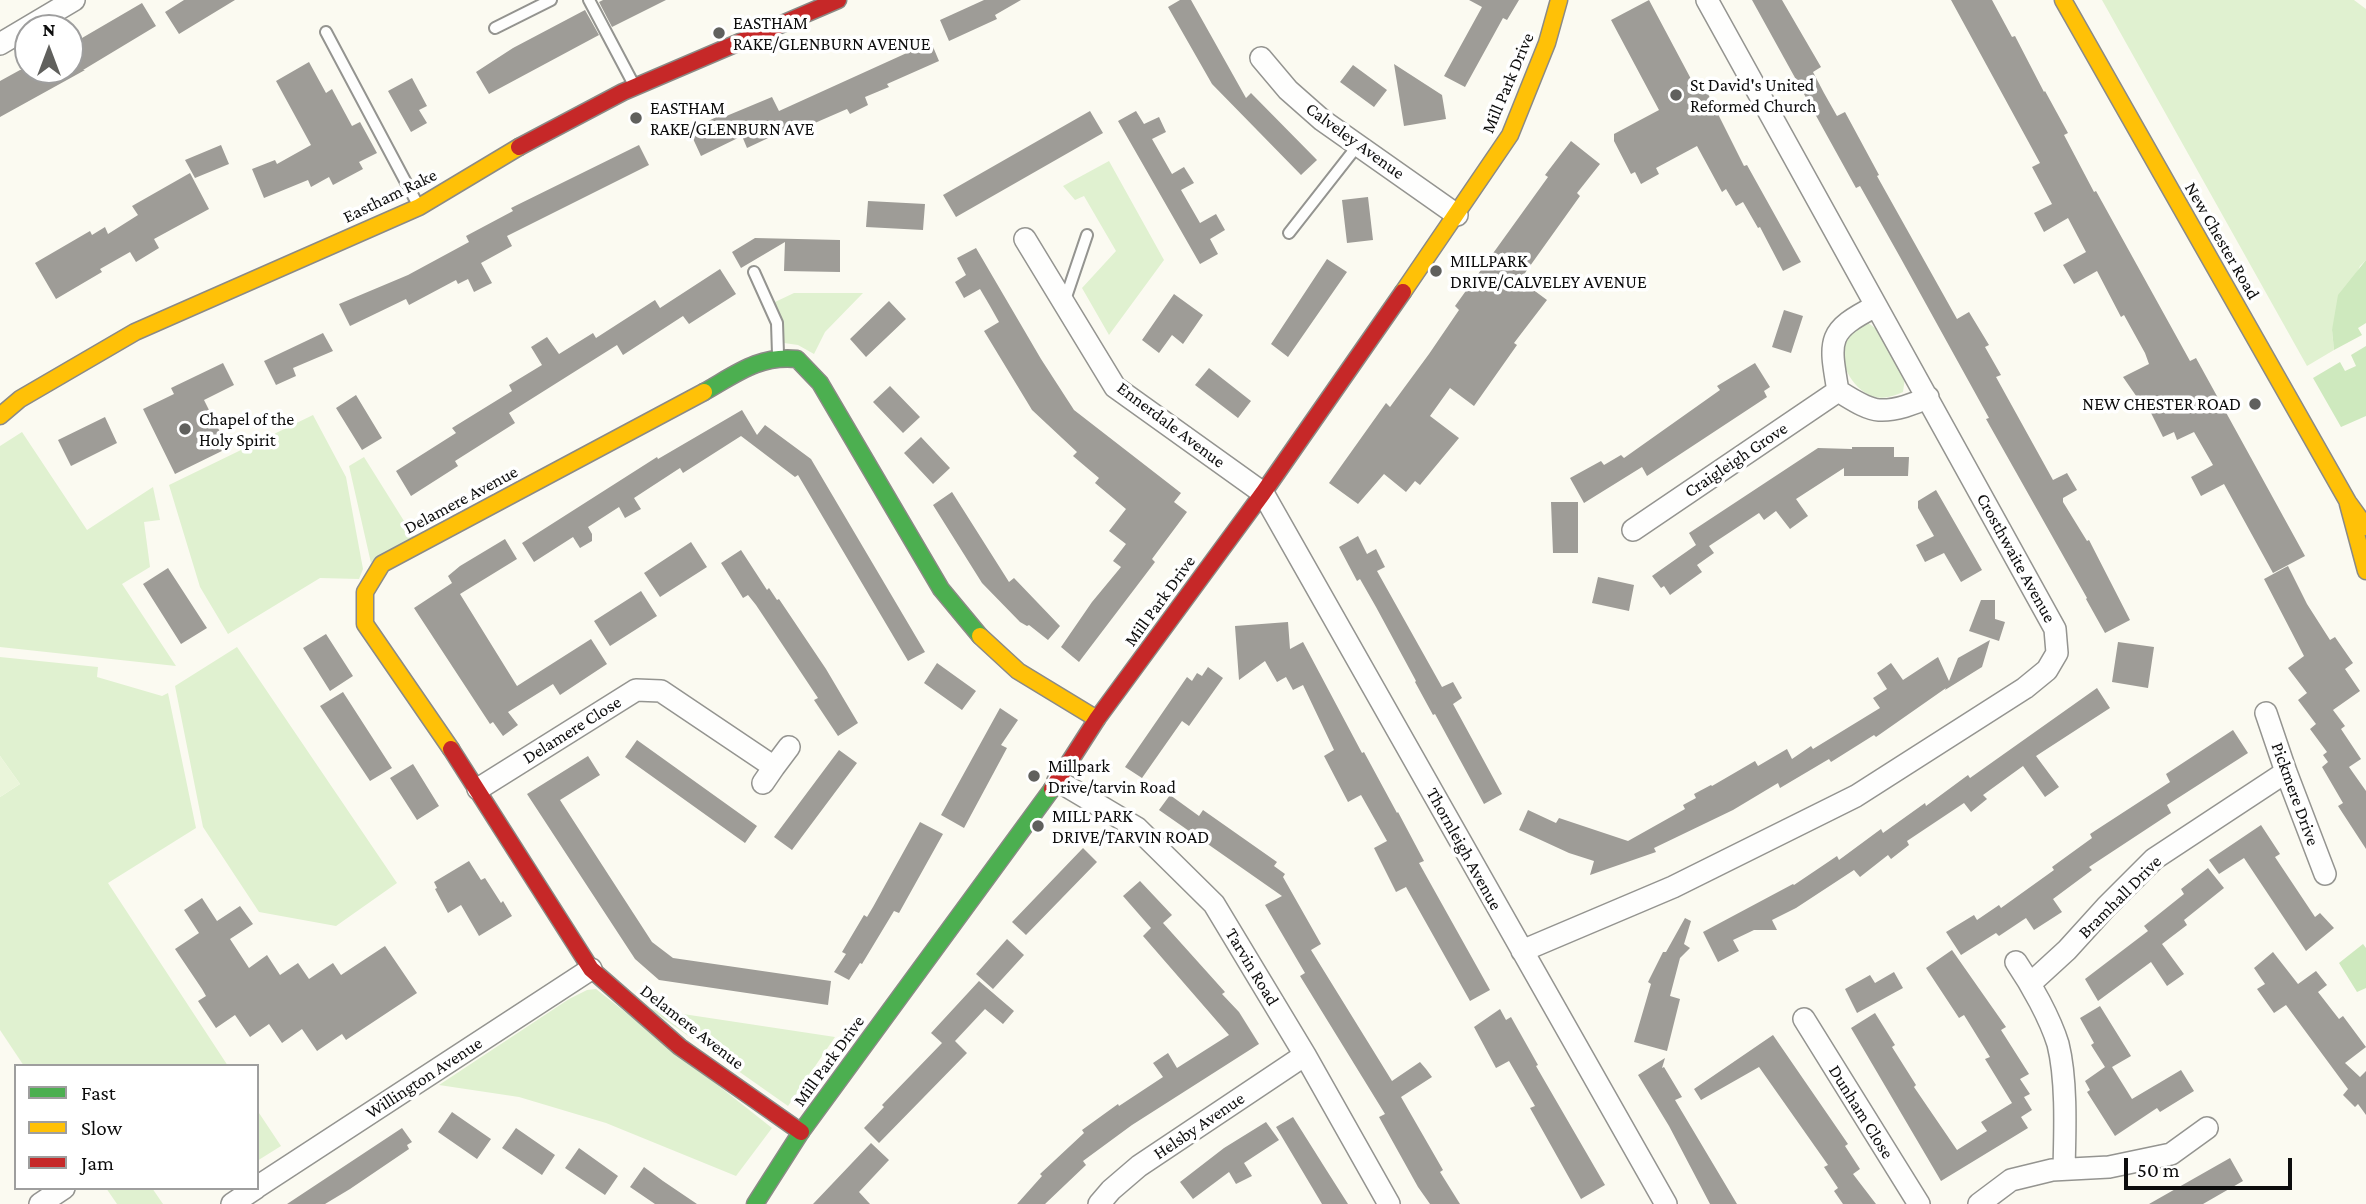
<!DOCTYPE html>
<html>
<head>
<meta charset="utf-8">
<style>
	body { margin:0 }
	#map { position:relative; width:2366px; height:1204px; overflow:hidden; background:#fbfaf1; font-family:"Crimson Pro",serif }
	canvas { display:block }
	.legend { position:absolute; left:14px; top:1064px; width:245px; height:126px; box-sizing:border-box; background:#fff; border:2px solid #9e9e9e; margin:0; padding:9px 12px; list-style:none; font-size:21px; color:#0d0d0d }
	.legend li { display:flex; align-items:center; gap:14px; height:35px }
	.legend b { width:35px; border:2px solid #9e9e9e }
	.north { position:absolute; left:14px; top:14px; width:70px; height:70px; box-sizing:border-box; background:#fff; border:2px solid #9e9e9e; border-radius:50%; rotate:0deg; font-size:19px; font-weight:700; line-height:28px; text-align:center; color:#0d0d0d }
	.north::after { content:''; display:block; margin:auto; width:24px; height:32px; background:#60605d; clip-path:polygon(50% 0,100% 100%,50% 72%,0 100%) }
	.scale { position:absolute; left:2124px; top:1158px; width:168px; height:32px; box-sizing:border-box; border:4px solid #0d0d0d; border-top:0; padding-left:9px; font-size:21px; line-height:24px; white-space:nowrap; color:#0d0d0d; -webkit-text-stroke:5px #fff; paint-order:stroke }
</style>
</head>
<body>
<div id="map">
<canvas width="2366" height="1204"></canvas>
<ul class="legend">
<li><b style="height:9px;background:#4caf50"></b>Fast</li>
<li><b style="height:9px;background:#ffc107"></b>Slow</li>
<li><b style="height:9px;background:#c62828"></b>Jam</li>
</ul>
<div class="north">N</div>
<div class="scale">50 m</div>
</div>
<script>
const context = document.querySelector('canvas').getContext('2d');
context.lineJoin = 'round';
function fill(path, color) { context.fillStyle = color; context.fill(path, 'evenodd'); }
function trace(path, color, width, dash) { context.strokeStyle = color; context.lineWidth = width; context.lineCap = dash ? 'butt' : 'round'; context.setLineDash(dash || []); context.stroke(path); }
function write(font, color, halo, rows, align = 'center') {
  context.font = font + ' "Crimson Pro",serif'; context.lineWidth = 7; context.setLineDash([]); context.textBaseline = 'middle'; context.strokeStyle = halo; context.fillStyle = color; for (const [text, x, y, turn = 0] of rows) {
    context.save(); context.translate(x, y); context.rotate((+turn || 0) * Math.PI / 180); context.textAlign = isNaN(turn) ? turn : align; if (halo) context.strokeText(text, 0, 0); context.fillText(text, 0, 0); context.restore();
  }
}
const green = new Path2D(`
	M2102 0H2354L2366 9V260L2360 266 2332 330 2334 350 2307 366Z
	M1109 161 1164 260 1109 335 1082 288 1116 251 1084 196 1075 200 1063 186Z
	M794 293H863L825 332 814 354 798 345 784 343V325L775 302Z
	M1867 322 1879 331 1905 378 1903 392C1894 396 1885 399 1875 397 1856 393 1837 364 1844 344 1847 333 1858 327 1867 322Z
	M313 415 346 477 363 569 359 579 320 578 228 634 200 587 169 485Z
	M22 432 87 530 153 487 160 520 144 522 150 567 122 584 176 666 0 647V446Z
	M364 457 414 537 371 563 349 466Z
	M237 647 397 883 336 926 259 912 203 827 175 686Z
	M0 657 98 667 97 677 162 696 168 693 196 828 108 883 228 1066H24L0 1030V797L20 784 0 756Z
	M596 989 772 1128 736 1176 606 1123 519 1097 439 1085 569 999 587 990Z
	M650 1009 835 1037 788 1106Z
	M257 1110 281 1146 257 1161Z
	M106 1188H152L163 1204H117Z`);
const forest = new Path2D(`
	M2366 260V323L2358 328 2362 335 2334 350 2332 330 2338 295Z
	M2366 346V416L2341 427 2313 378 2340 362 2345 371 2356 366 2351 355Z
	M2363 944 2366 948V988L2357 992 2339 963Z`);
const pitch = new Path2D(`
	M0 756 20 784 0 797Z`);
const building = new Path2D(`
	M184 0H235L179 34 165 12Z
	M603 0H666L612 27 599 2Z
	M984 0H1021L995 15 997 19 949 41 940 20Z
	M1180 0H1191L1246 98 1251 93 1317 160 1301 175 1212 84 1168 7Z
	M1469 0H1519L1507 20 1503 18 1465 87 1444 76 1482 7Z
	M1649 0 1699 94 1706 90 1744 166 1747 165 1801 262 1783 271 1760 227 1758 228 1743 202 1736 206 1726 189 1722 192 1697 146 1656 168 1659 174 1641 184 1635 172 1631 174 1614 141V134L1659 110 1611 20Z
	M1752 0H1782L1821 67 1813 72 1824 93 1837 116 1845 112 1879 175 1877 176 1957 319 1969 312 1989 345 1985 347 2001 375 1996 377 2053 480 2067 473 2077 490 2063 498V502L2087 541 2089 540 2130 620 2105 633 2086 599 2087 598 1986 419 1989 418 1900 257 1860 186 1856 188Z
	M1951 0H1992L2012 37 2015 36 2044 92 2045 91 2068 133 2064 135 2094 192 2096 191 2190 361 2196 358 2305 556 2273 573 2224 484 2201 496 2191 477 2213 465 2194 432 2177 440 2174 432 2163 437 2145 401 2141 403 2123 377 2149 364 2145 353 2124 315 2121 317 2097 271 2074 284 2063 265 2086 252 2068 218 2044 232 2034 213 2052 204 2032 167 2040 163Z
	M142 3 156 26 83 70H85L0 117V81L20 70H70V45Z
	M585 10 599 35 489 94 476 72 513 48Z
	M931 42 939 61 887 84 889 87 865 97 868 105 850 114 847 109 801 129 798 124 747 148 742 136 701 156 689 130 723 114 724 117 772 97 779 111Z
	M309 62 326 93 332 89 352 126 360 122 377 153 359 162 363 169 333 185 329 177 311 187 308 180 264 198 252 169 275 160 277 164 311 145 276 81Z
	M1394 64 1442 95 1446 119 1404 126Z
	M1353 65 1387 90 1374 107 1340 82Z
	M412 78 427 106 419 110 427 123 411 132 388 91Z
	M1090 111 1103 133 956 217 943 195Z
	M1136 111 1144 124 1159 117 1166 132 1152 139 1172 174 1184 167 1194 183 1181 190 1200 223 1216 214 1225 230 1210 239 1218 254 1200 264 1118 121Z
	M1571 141 1600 164 1577 193 1580 196 1520 280 1547 300 1514 343 1517 345 1474 406 1450 388 1430 416 1459 438 1420 485 1415 481 1406 492 1384 474 1358 504 1329 483 1386 403 1390 407 1429 354 1459 310 1455 306 1548 177 1545 175Z
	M221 145 229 164 195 178 185 160Z
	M639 145 649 165 507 236 512 246 481 263 492 283 474 292 468 279 458 284 456 280 409 305 406 299 350 326 339 304 408 275 469 242 466 236 513 211 511 208Z
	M190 173 209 209 154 239 159 248 136 262 130 252 100 269 102 272 56 299 35 263 90 231 92 235 105 227 108 234 138 215 132 206Z
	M1368 197 1373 240 1347 243 1342 200Z
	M868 201 925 204 923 230 866 227Z
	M755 238 840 240V272L784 271 785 242 741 268 732 252Z
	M976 248 1041 359 1074 410 1181 493 1174 502 1187 512 1152 559 1155 562 1079 662 1061 647 1092 602 1121 567 1113 561 1126 544 1109 531 1126 509 1095 483 1099 478 1073 456 1077 452 1032 410 984 331 999 322 990 306 980 289 964 298 955 282 966 275 957 258Z
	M1327 259 1347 272 1288 357 1271 344Z
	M720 269 736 294 689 324 683 316 623 355 617 345 509 413 515 423 455 461 458 466 411 496 396 471 456 433 452 428 512 391 509 385 542 365 531 347 547 337 559 354 593 333 596 338 655 300 660 308Z
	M1174 294 1203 315 1183 344 1172 335 1159 353 1142 340Z
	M889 301 906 319 866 357 850 339Z
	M1784 310 1803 316 1791 353 1772 347Z
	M323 333 333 351 293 368 296 376 276 385 264 361Z
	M223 363 234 385 204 400 228 448 175 474 143 409 174 394 171 388Z
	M1755 363 1770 387 1764 391 1767 397 1647 476 1642 467 1584 503 1570 478 1601 461 1604 465 1621 455 1624 458 1720 390 1717 386Z
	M1209 368 1251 401 1238 418 1195 385Z
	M890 386 920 417 903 433 873 402Z
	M356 395 382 438 362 450 336 408Z
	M742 410 757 435 765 425 811 459 925 652 908 661 798 475 795 477 741 436 683 473 680 468 634 498 641 509 625 518 619 507 588 527 592 534V541L580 548 573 537 534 562 522 543 657 457 658 459Z
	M105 417 117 443 71 466 58 440Z
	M921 437 950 468 933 484 904 453Z
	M1852 447H1894V457H1909L1908 476H1844V468L1796 499 1808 516 1790 529 1776 511 1764 520 1759 513 1709 546 1714 553 1697 565 1702 572 1670 595 1664 586 1661 588 1652 576 1696 545 1689 533 1818 448 1852 449Z
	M1936 490 1982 570 1961 582 1944 553 1925 562 1916 545 1934 536 1918 508V501Z
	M952 492 1009 582 1014 578 1060 626 1048 640 1029 625 1027 626 1020 622 982 583 933 505Z
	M1551 502H1578V553H1553Z
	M1358 536 1367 554 1376 549 1385 567 1377 571 1442 687 1453 682 1462 698 1453 704 1502 794 1484 804 1435 714 1433 715 1415 682 1416 681 1376 607 1360 579 1357 581 1339 547Z
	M505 539 517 559 460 594 517 686 591 639 607 664 560 695 553 684 508 712 518 725 503 736 493 722 490 724 414 608 452 583 448 576 460 566Z
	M691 542 707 567 660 597 644 573Z
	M741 550 767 590 769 588 777 600 779 599 826 669 858 723 838 736 814 700 818 698 756 605 748 595 743 598 721 563Z
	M2288 566 2307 604 2330 640 2335 637 2353 663 2345 669 2360 691 2333 710 2345 726 2341 729 2361 759 2349 767 2366 791V849L2338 806 2343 803 2322 767 2328 762 2323 755 2327 752 2310 729 2316 724 2298 700 2307 693 2288 668 2304 656 2264 579Z
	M168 568 207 628 181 644 143 584Z
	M1598 577 1634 585 1629 611 1592 603Z
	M641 591 657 616 610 646 594 621Z
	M1981 600H1995V619L2005 622 1999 641 1969 631Z
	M1288 622 1290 649 1303 642 1362 753 1364 752 1397 813 1398 812 1424 861 1419 863 1490 990 1470 1001 1406 887 1396 892 1374 848 1387 841 1361 795 1348 802 1324 756 1334 750 1303 685 1293 690 1286 677 1277 682 1265 661 1239 680 1235 626Z
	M326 634 353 676 330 691 303 648Z
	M1990 640 1982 667 1945 690 1946 688 1876 737 1874 735 1831 762 1829 759 1780 788 1778 783 1733 810 1654 848 1656 852 1590 875 1594 861 1569 853 1519 830 1528 810 1556 823 1559 818 1628 841 1685 809 1683 805 1696 798 1694 794 1711 785 1712 786 1755 761 1758 766 1787 749 1792 759 1811 746 1813 749 1880 708 1873 698 1887 689 1877 673 1891 663 1903 680 1938 657 1949 681 1958 658Z
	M2118 642 2154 647 2148 688 2112 682Z
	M937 663 976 691 962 710 924 683Z
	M1208 667 1223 678 1189 726 1182 721 1142 778 1125 767 1187 677 1192 681 1197 673 1202 676Z
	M2097 688 2110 708 2036 756 2059 787 2045 797 2023 766 1983 795 1987 799 1971 812 1964 803 1907 841 1909 845 1891 859 1888 855 1860 877 1854 870 1796 908 1772 920 1777 930H1754L1733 940 1739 951 1718 962 1703 932 1793 884 1794 885 1837 856 1839 860 1881 829 1883 833 1925 803 1926 806 1968 775 1970 778Z
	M343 692 392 768 370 781 320 706Z
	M1000 708 1018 720 1001 745 1007 748 964 828 941 815Z
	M2233 730 2248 753 2167 805 2171 813 2089 867 2092 870 2053 899 2062 912 2034 930 2026 918 1999 936 1996 933 1961 955 1946 932 1974 915 1977 920 1999 905 2001 908 2054 870 2052 867 2092 838 2090 834 2170 782 2166 774Z
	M637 740 757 826 745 843 625 757Z
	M839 750 857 763 792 850 774 837Z
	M588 756 600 775 560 800 652 942 673 958 831 981 828 1005 659 980 635 959 527 794Z
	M413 764 439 806 417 820 390 778Z
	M1170 795 1199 816 1203 810 1277 862 1274 866 1285 874 1283 877 1321 944 1311 950 1392 1081 1420 1062 1426 1069 1432 1077 1401 1097 1443 1170 1440 1172 1460 1204H1430L1418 1187 1379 1117 1385 1114 1300 976 1305 973 1265 905 1282 896 1159 810Z
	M920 822 943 834 899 913 894 911 862 964 860 963 849 980 834 972 846 954 842 952 864 915 867 917 873 907Z
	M2261 825 2280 854 2275 857 2315 917 2320 913 2334 928 2306 951 2244 858 2219 874 2209 860Z
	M1083 848 1097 862 1026 935 1012 922Z
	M469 861 481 880 485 878 501 903 503 901 512 916 479 936 461 905 448 913 435 889 437 888 434 882Z
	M2208 868 2224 888 2184 920 2187 925 2162 944 2184 974 2167 986 2151 962 2098 1001 2085 979 2148 931 2144 926 2184 894 2181 889Z
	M1140 881 1172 915 1163 923 1225 992 1222 994 1239 1012 1259 1044 1132 1125 1083 1161 1086 1165 1045 1204H1017L1042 1176 1040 1174 1084 1133 1082 1130 1118 1104 1119 1106 1163 1077 1153 1063 1168 1053 1177 1068 1229 1035 1143 936 1151 928 1123 896Z
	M202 898 217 921 240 906 253 924 230 939 249 968 267 955 280 975 298 963 309 979 333 963 341 975 385 946 417 993 346 1040 342 1034 317 1051 302 1029 282 1043 269 1024 250 1037 235 1015 216 1028 198 1001 206 996 202 989 175 949 199 933 184 910Z
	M1685 918 1691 921 1684 944 1690 948 1680 958 1670 996 1680 999 1667 1051 1634 1042 1651 984 1648 982 1663 952H1666Z
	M1007 939 1024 955 993 989 976 974Z
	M1952 950 2006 1027 2001 1030 2029 1074 2020 1079 2030 1094 2024 1097 2032 1110 2021 1117 2028 1128 1941 1181 1851 1028 1875 1013 1895 1045 1892 1047 1916 1085 1914 1087 1957 1150 1987 1131 1981 1122 2012 1103 1985 1059 1990 1057 1964 1015 1959 1018 1926 968Z
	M2273 952 2298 984 2316 971 2327 985 2318 992 2339 1019 2343 1016 2366 1047 2345 1063 2360 1077 2366 1071V1115L2358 1104 2355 1107 2343 1095 2348 1089 2286 1005 2274 1013 2257 989 2265 984 2254 968Z
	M1894 972 1903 988 1857 1013 1845 989 1870 975 1875 983Z
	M979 981 1014 1011 1003 1024 985 1009 955 1041 967 1053 879 1143 864 1128 884 1107 882 1105 942 1043 931 1033Z
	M2100 1006 2131 1056 2112 1067 2132 1099 2181 1070 2194 1091 2160 1112 2157 1108 2115 1136 2087 1092 2090 1090 2085 1081 2105 1067 2091 1045 2094 1043 2080 1018Z
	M1500 1009 1506 1020 1511 1017 1538 1065 1536 1066 1605 1185 1581 1199 1530 1108 1535 1106 1509 1061 1496 1068 1474 1027Z
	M1773 1035 1848 1144 1845 1146 1860 1169 1853 1174 1876 1204H1843L1834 1191 1838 1188 1824 1167 1828 1165 1759 1067 1701 1100 1694 1089Z
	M1665 1058 1662 1068 1664 1067 1682 1097 1675 1100 1737 1204H1710L1669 1126 1638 1075Z
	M452 1112 491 1139 477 1159 438 1132Z
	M1293 1117 1327 1171 1348 1204H1322L1276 1127Z
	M1266 1122 1279 1140 1244 1163 1252 1176 1236 1184 1229 1172 1193 1199 1180 1182 1224 1148Z
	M402 1128 412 1142 407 1145 409 1149 350 1189 325 1204H287Z
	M516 1128 555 1155 542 1175 502 1148Z
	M871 1143 889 1160 859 1192 870 1204H813Z
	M579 1148 618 1176 605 1195 565 1168Z
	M2230 1158 2243 1181 2203 1204H2149Z
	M644 1167 663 1181 697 1204H655L630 1187Z`);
const lane = new Path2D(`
	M589 0 634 85
	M495 28 551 0
	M326 32 418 205
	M1289 233 1358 145
	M754 272 777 323 778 354
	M1064 303 1087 235`);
const street = new Path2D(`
	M0 44 74 0
	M1261 58 1288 90 1322 120 1457 215
	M1025 239 1115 387 1263 493 1666 1204
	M1876 306C1827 331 1829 339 1838 391 1849 397 1865 409 1879 410 1895 411 1915 404 1928 397
	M1633 530 1838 391
	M2266 713 2286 772 2325 874
	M774 767 789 747
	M1058 781 1137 828 1214 904 1305 1055 1389 1204
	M478 789 636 690 661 691 774 767 763 783
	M1522 951 1673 887 1856 796 2025 688 2047 670 2057 653 2055 629 1707 0
	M2016 962C2031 984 2050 1018 2058 1044 2067 1080 2065 1131 2064 1169
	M2031 983 2067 950 2106 907 2154 859 2286 772
	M1804 1019 1919 1204
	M257 1187 591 969
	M40 1204 64 1188
	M232 1204 256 1188
	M1099 1204 1111 1190 1139 1166 1305 1055
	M1979 1204 2011 1180 2052 1170 2109 1167 2171 1154 2207 1128`);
const fast = new Path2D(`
	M704 392C736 374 759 355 797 359L820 383 941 589 980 636
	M755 1204 801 1132 1052 789`);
const slow = new Path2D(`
	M2063 0 2348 502 2366 527
	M1403 292 1510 135 1547 43 1559 0
	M0 416 20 399 135 332 419 207 519 147
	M2348 504 2366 571
	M980 636 1018 671 1097 719
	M451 749 365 624V592L382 564 704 392`);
const jam = new Path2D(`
	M519 147 623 92 838 0
	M451 749 591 969 680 1047 801 1132
	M1052 789 1097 719 1263 493 1403 292`);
const markers = [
	[719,33,7,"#60605d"],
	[1676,95,7,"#60605d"],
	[636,118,7,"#60605d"],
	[1436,271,7,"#60605d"],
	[2255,404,7,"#60605d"],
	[185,429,7,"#60605d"],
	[1034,776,7,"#60605d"],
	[1038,826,7,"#60605d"]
];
const poiNames = [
	["EASTHAM",733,23],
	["RAKE/GLENBURN AVENUE",733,44],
	["St David's United",1690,85],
	["Reformed Church",1690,106],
	["EASTHAM",650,108],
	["RAKE/GLENBURN AVE",650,129],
	["MILLPARK",1450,261],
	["DRIVE/CALVELEY AVENUE",1450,282],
	["NEW CHESTER ROAD",2241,404,"right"],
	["Chapel of the",199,419],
	["Holy Spirit",199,440],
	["Millpark",1048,766],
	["Drive/tarvin Road",1048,787],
	["MILL PARK",1052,816],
	["DRIVE/TARVIN ROAD",1052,837]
];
const streetNames = [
	["Mill Park Drive",1508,83,-67],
	["Calveley Avenue",1355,141,36],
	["Eastham Rake",390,196,-26],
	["New Chester Road",2222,241,60],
	["Ennerdale Avenue",1171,425,37],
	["Craigleigh Grove",1736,460,-34],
	["Delamere Avenue",461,500,-28],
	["Crosthwaite Avenue",2016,558,61],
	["Mill Park Drive",1160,601,-54],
	["Delamere Close",572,730,-32],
	["Pickmere Drive",2295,794,70],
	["Thornleigh Avenue",1464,849,61],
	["Bramhall Drive",2120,897,-45],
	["Tarvin Road",1252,967,59],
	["Delamere Avenue",692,1027,38],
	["Mill Park Drive",829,1061,-54],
	["Willington Avenue",424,1078,-33],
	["Dunham Close",1861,1112,58],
	["Helsby Avenue",1199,1126,-34]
];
fill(green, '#e0f1d0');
fill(forest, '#cee9be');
fill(pitch, '#eaf5da');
fill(building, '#9e9c97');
trace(lane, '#949490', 14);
trace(street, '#949490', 24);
trace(fast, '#8b8a86', 19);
trace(slow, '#8b8a86', 19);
trace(jam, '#8b8a86', 19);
trace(lane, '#fefefd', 10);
trace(street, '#fefefd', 21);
trace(fast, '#4caf50', 16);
trace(slow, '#ffc107', 16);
trace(jam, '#c62828', 16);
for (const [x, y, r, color] of markers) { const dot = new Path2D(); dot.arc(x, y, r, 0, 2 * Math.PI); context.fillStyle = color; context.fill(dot); trace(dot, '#fff', 2.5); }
write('18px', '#0d0d0d', '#fff', poiNames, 'left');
write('18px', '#0d0d0d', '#fff', streetNames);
</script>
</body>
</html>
